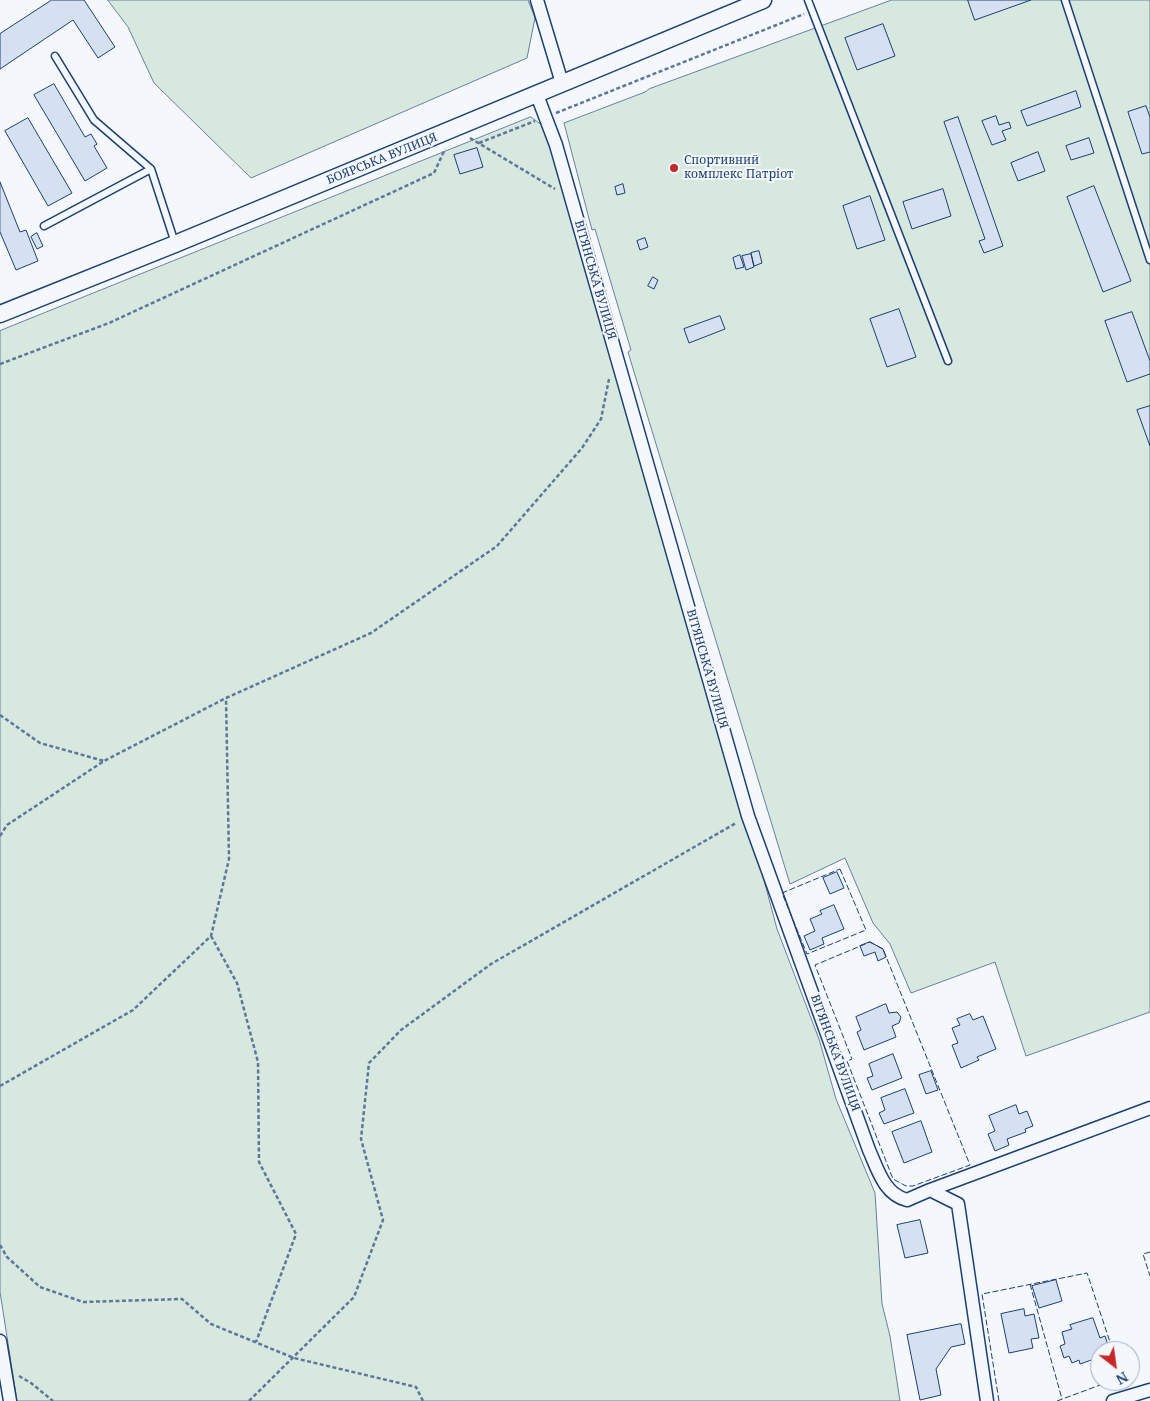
<!DOCTYPE html>
<html>
<head>
<meta charset="utf-8">
<style>
	body { margin:0 }
	#map { position:relative; width:1150px; height:1401px; overflow:hidden; background:#f4f7fb; font-family:"Noto Serif",serif }
	canvas { display:block }
	.north { position:absolute; left:1090px; top:1341px; width:50px; height:50px; box-sizing:border-box; background:#f4f7fb; border:1px solid #9eadc5; border-radius:50%; rotate:150deg; font-size:14px; font-weight:700; line-height:20px; text-align:center; color:#1d3f73 }
	.north::after { content:''; display:block; margin:auto; width:18px; height:22px; background:#c62828; clip-path:polygon(50% 0,100% 100%,50% 72%,0 100%) }
</style>
</head>
<body>
<div id="map">
<canvas width="1150" height="1401"></canvas>
<div class="north">N</div>
</div>
<script>
const context = document.querySelector('canvas').getContext('2d');
context.lineJoin = 'round';
function fill(path, color) { context.fillStyle = color; context.fill(path, 'evenodd'); }
function trace(path, color, width, dash) { context.strokeStyle = color; context.lineWidth = width; context.lineCap = dash ? 'butt' : 'round'; context.setLineDash(dash || []); context.stroke(path); }
function write(font, color, halo, rows, align = 'center') {
  context.font = font + ' "Noto Serif",serif'; context.lineWidth = 4; context.setLineDash([]); context.textBaseline = 'middle'; context.strokeStyle = halo; context.fillStyle = color; for (const [text, x, y, turn = 0] of rows) {
    context.save(); context.translate(x, y); context.rotate((+turn || 0) * Math.PI / 180); context.textAlign = isNaN(turn) ? turn : align; if (halo) context.strokeText(text, 0, 0); context.fillText(text, 0, 0); context.restore();
  }
}
const green = new Path2D(`
	M108 0H528L535 18 527 58 251 178 154 83 128 27Z
	M892 0H1150V1012L1026 1056 995 962 911 993 890 944 873 923 845 858 790 884 628 352 631 350 595 229 592 230 564 123 645 92 649 89Z
	M531 117 559 138 672 534 777 929 819 1039 836 1099 875 1193 882 1304 890 1336 900 1401H17L0 1292V331Z`);
const building = new Path2D(`
	M52 0H84L115 47 98 58 73 20 0 69V34Z
	M968 0H1031L975 20Z
	M883 24 895 56 857 70 845 38Z
	M54 84 85 137 91 134 97 144 94 146 107 168 85 181 34 95Z
	M1076 91 1081 107 1027 126 1021 111Z
	M1146 106 1150 117V152L1142 154 1128 112Z
	M996 116 999 125 1009 122 1011 128 1002 131 1006 140 992 145 982 121Z
	M958 117 1003 246 984 253 979 241 985 239 944 122Z
	M28 118 72 193 48 206 5 131Z
	M1089 138 1094 153 1071 160 1066 146Z
	M477 148 483 167 460 174 454 155Z
	M1038 152 1045 171 1018 181 1011 163Z
	M0 182 20 232 26 230 38 261 16 270 0 232Z
	M623 184 625 193 617 195 615 187Z
	M1094 186 1131 281 1103 292 1067 197Z
	M943 189 951 216 912 229 903 202Z
	M870 196 885 240 857 249 843 206Z
	M37 233 43 246 37 249 31 237Z
	M645 238 648 247 640 250 637 241Z
	M759 251 762 263 754 266 751 253Z
	M751 254 754 267 746 270 742 256Z
	M740 255 744 267 736 269 733 258Z
	M653 277 658 280 654 289 648 286Z
	M899 309 916 357 887 367 870 319Z
	M1132 312 1150 361V374L1127 382 1105 321Z
	M720 316 725 329 689 343 684 329Z
	M1150 406V446L1137 410Z
	M837 872 844 888 830 894 823 878Z
	M834 905 844 929 822 938 824 944 810 950 804 936 815 931 810 919 822 914 820 911Z
	M870 942 883 949 886 957 878 961 875 952 864 956 860 946Z
	M886 1004 889 1013 897 1012 901 1017 899 1023 892 1026 896 1037 864 1050 857 1032 861 1030 856 1017Z
	M970 1014 973 1020 983 1016 996 1049 977 1057 979 1060 961 1068 952 1045 958 1043 952 1028 960 1025 957 1019Z
	M893 1054 902 1078 872 1090 867 1078 873 1076 869 1064Z
	M931 1071 938 1090 926 1094 919 1075Z
	M905 1089 914 1113 884 1124 879 1113 885 1110 881 1098Z
	M1016 1105 1019 1114 1027 1111 1033 1126 1025 1129 1026 1132 1007 1139 1009 1145 995 1151 988 1134 995 1131 989 1116Z
	M921 1121 932 1152 904 1163 892 1132Z
	M920 1220 928 1253 905 1258 897 1225Z
	M1056 1280 1062 1301 1039 1308 1032 1286Z
	M1024 1309 1025 1316 1034 1314 1039 1338 1031 1339 1033 1348 1009 1353 1001 1314Z
	M1093 1318 1100 1338 1105 1336 1110 1351H1100V1357L1080 1364 1079 1360 1072 1363 1069 1356 1064 1358 1060 1346 1065 1344 1062 1332 1072 1329 1070 1325Z
	M961 1324 965 1344 951 1347 936 1369 941 1395 920 1400 907 1335Z`);
const path = new Path2D(`
	M556 113 804 14
	M470 138 555 189
	M479 143 535 121
	M0 364 109 323 434 173 445 149
	M0 715 40 743 104 761
	M0 836 7 825 104 761 226 698 371 633 497 546 582 448 601 419 609 379
	M211 936 237 983 258 1062 259 1162 296 1234 256 1342
	M0 1086 133 1010 211 936 229 859 226 698
	M0 1245 7 1257 40 1287 83 1302 182 1299 211 1324 294 1358 416 1387 423 1401
	M19 1376 31 1383 53 1401
	M249 1401 354 1297 383 1220 361 1139 369 1063 401 1030 491 964 736 823`);
const service = new Path2D(`
	M808 0 948 361
	M1065 0 1150 260
	M55 56 94 120 151 169 175 243
	M44 226 151 169`);
const minor = new Path2D(`
	M537 0 562 83
	M537 95 556 145 748 816 869 1150C878 1170 884 1194 907 1200L930 1190 958 1204 987 1401
	M930 1190 1150 1108
	M0 1341 10 1401
	M1113 1401 1150 1390`);
const tertiary = new Path2D(`
	M0 314 175 244 763 0`);
const fence = new Path2D(`
	M840 869 866 930 807 954 782 893Z
	M870 942 883 949 970 1165 913 1186H906L893 1179 847 1061 852 1059 815 965Z
	M1150 1252 1143 1254 1150 1276
	M1030 1284 1062 1399
	M999 1401 982 1294 1087 1273 1113 1351
	M1057 1401 1111 1381`);
const markers = [
	[674,168,5,"#c62828"]
];
const streetNames = [
	["БОЯРСЬКА ВУЛИЦЯ",382,159,-22],
	["ВІТЯНСЬКА ВУЛИЦЯ",595,280,74],
	["ВІТЯНСЬКА ВУЛИЦЯ",707,669,74],
	["ВІТЯНСЬКА ВУЛИЦЯ",835,1053,70]
];
const poiNames = [
	["Спортивний",684,161],
	["комплекс Патріот",684,175]
];
fill(green, '#d7e8df');
trace(green, '#687fa3', 1);
fill(building, '#d5e0f0');
trace(building, '#1d3f73', 1);
trace(service, '#1d3f73', 9);
trace(minor, '#1d3f73', 15);
trace(tertiary, '#1d3f73', 19);
trace(path, '#5e769c', 2.5, [4, 2.5]);
trace(service, '#f4f7fb', 6);
trace(minor, '#f4f7fb', 12);
trace(tertiary, '#f4f7fb', 16);
trace(fence, '#1d3f73', 1, [6, 2.5]);
for (const [x, y, r, color] of markers) { const dot = new Path2D(); dot.arc(x, y, r, 0, 2 * Math.PI); context.fillStyle = color; context.fill(dot); trace(dot, '#f4f7fb', 2); }
write('12px', '#1d3f73', '#f4f7fb', streetNames);
write('12px', '#1d3f73', '#f4f7fb', poiNames, 'left');
</script>
</body>
</html>
